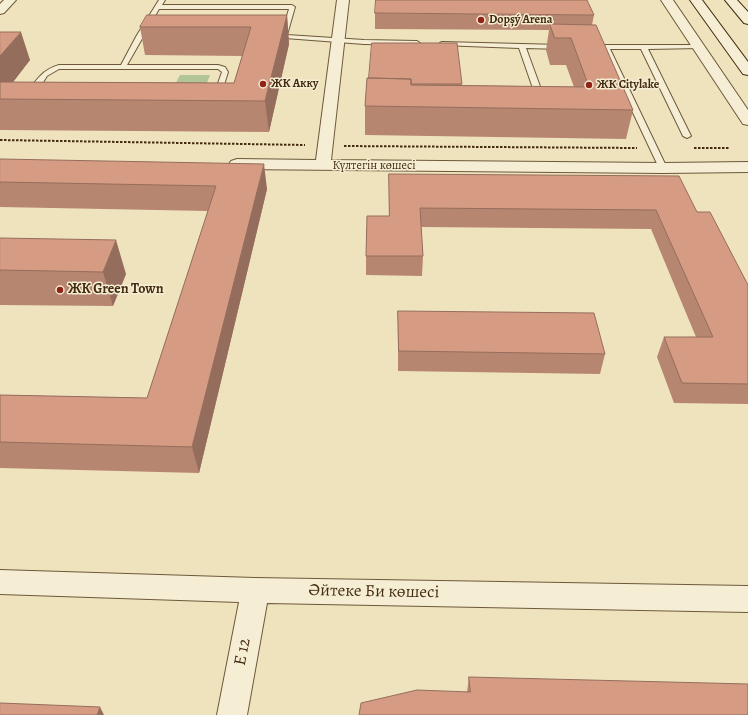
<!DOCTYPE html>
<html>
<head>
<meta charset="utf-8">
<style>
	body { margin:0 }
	canvas { display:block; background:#efe3bd }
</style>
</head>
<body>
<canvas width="748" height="715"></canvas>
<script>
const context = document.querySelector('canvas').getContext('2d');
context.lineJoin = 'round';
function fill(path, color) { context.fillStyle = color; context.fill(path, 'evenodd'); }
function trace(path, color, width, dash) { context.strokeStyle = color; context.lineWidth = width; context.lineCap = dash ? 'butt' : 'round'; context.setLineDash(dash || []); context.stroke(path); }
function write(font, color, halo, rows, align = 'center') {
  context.font = font + ' Alegreya,serif'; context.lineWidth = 3; context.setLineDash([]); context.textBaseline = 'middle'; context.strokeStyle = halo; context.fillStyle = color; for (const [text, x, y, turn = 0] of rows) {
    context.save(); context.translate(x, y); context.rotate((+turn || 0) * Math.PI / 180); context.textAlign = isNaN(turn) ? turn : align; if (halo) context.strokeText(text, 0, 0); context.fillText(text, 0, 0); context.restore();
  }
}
const green = new Path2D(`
	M180 75H210L202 96H169Z`);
const path = new Path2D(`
	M0 140 305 145
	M344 146 637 148
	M694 148H729`);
const service = new Path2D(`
	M159 0H165L162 5H292L295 7 287 35 364 40 417 41 420 43 417 45 364 44 272 37V35H281L289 9H159L127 65H218L225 67 228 72 219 101 214 106 34 105 25 103 24 98C34 83 41 70 59 65H121L137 35ZM59 69H218L222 72 212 100 209 102 32 100 47 76Z
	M442 42 561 45 564 47 561 49 526 48 545 100 541 102 537 100 519 48 440 45V43Z
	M699 45 701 46V48L648 49 691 136 687 138 683 136 641 49H610L667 168 666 170H660L603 49H592L589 47 592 45Z`);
const minor = new Path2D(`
	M4 0H16L4 13 0 14V4Z
	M337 0H349L331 160 663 163 748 162V172L663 173 237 169 231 167 229 164 231 161 237 159 316 160Z
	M661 0H673L748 110V125L743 124Z
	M0 570 255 578 748 586V612L267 603 247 715H217L239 602 0 594Z`);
const secondary = new Path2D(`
	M690 0H702L748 62V75L743 74Z
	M725 0H737L748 12V24L744 23Z`);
const wall = new Path2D(`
	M375 13 594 15 592 25 633 110 626 139 365 135V106L367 78 462 84V85L574 87 566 65H550L546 50 549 30 375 29Z
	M287 15 289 44 269 132 0 130V32L30 60 13 82 234 83 242 56 145 55 140 27Z
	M0 159 267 189 199 473 0 468V395L147 398 208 211 0 207Z
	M389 174 697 212 748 285V404L674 403 657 357 664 337H696L651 229 421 227 423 256 422 276 366 275V256L389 216Z
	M0 238 126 274 113 306 0 305Z
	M398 311 605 354 600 374 398 371Z
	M469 677 748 715 467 692Z`);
const shadedWall = new Path2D(`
	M287 15 289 44 269 132 265 101Z
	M21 32 30 60 0 99V56Z
	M264 164 267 189 199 473 192 447Z
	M116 240 126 274 113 306 103 272Z
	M100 707 104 715H97Z`);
const building = new Path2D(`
	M376 0H587L594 15 375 13Z
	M147 15H287L265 101 0 99V82L234 83 251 27H140Z
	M550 24 596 25 633 110 365 106 367 78 411 79V85L589 87 571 38H555Z
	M0 32H21L0 56Z
	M372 43H457L462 84H411V79L369 78Z
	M0 159 264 164 192 447 0 442V395L147 398 216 186 0 182Z
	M389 174 679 176 697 212H710L748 285V384L682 383 664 337H713L656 210 420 208 423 256H366L367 216H389Z
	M0 238 116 240 103 272 0 270Z
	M398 311 594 313 605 354 399 351Z
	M469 677 748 684V715H359L361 703 417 690 470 692Z
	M0 703 100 707 97 715H0Z`);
const markers = [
	[481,20,4,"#8f2418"],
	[263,84,4,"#8f2418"],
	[589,85,4,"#8f2418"],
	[60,290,4,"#8f2418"]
];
const farPoinames = [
	["Dopșý Arena",489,20],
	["ЖК Акку",271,84],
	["ЖК Citylake",597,85]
];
const farStreetnames = [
	["Күлтегін көшесі",374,166]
];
const poiNames = [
	["ЖК Green Town",68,290]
];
const nearStreetnames = [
	["Әйтеке Би көшесі",374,592,1],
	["E 12",243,652,-79]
];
fill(green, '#b2c596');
trace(service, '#6d593a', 2);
trace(minor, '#6d593a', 2);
trace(secondary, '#422b0e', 2);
trace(path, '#422b0e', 2, [2.5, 1.5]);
fill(service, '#f5edd4');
fill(minor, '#f5edd4');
fill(secondary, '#f5edd4');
fill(wall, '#b78671');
fill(shadedWall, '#956d5c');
fill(building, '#d59c83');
trace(building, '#956d5c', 1);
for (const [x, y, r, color] of markers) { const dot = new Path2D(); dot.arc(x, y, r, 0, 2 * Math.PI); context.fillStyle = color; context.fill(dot); trace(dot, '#f5edd4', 1.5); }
write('bold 12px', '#422b0e', '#f5edd4', farPoinames, 'left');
write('12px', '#422b0e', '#f5edd4', farStreetnames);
write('bold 14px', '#422b0e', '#f5edd4', poiNames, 'left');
write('17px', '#422b0e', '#f5edd4', nearStreetnames);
</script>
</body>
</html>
